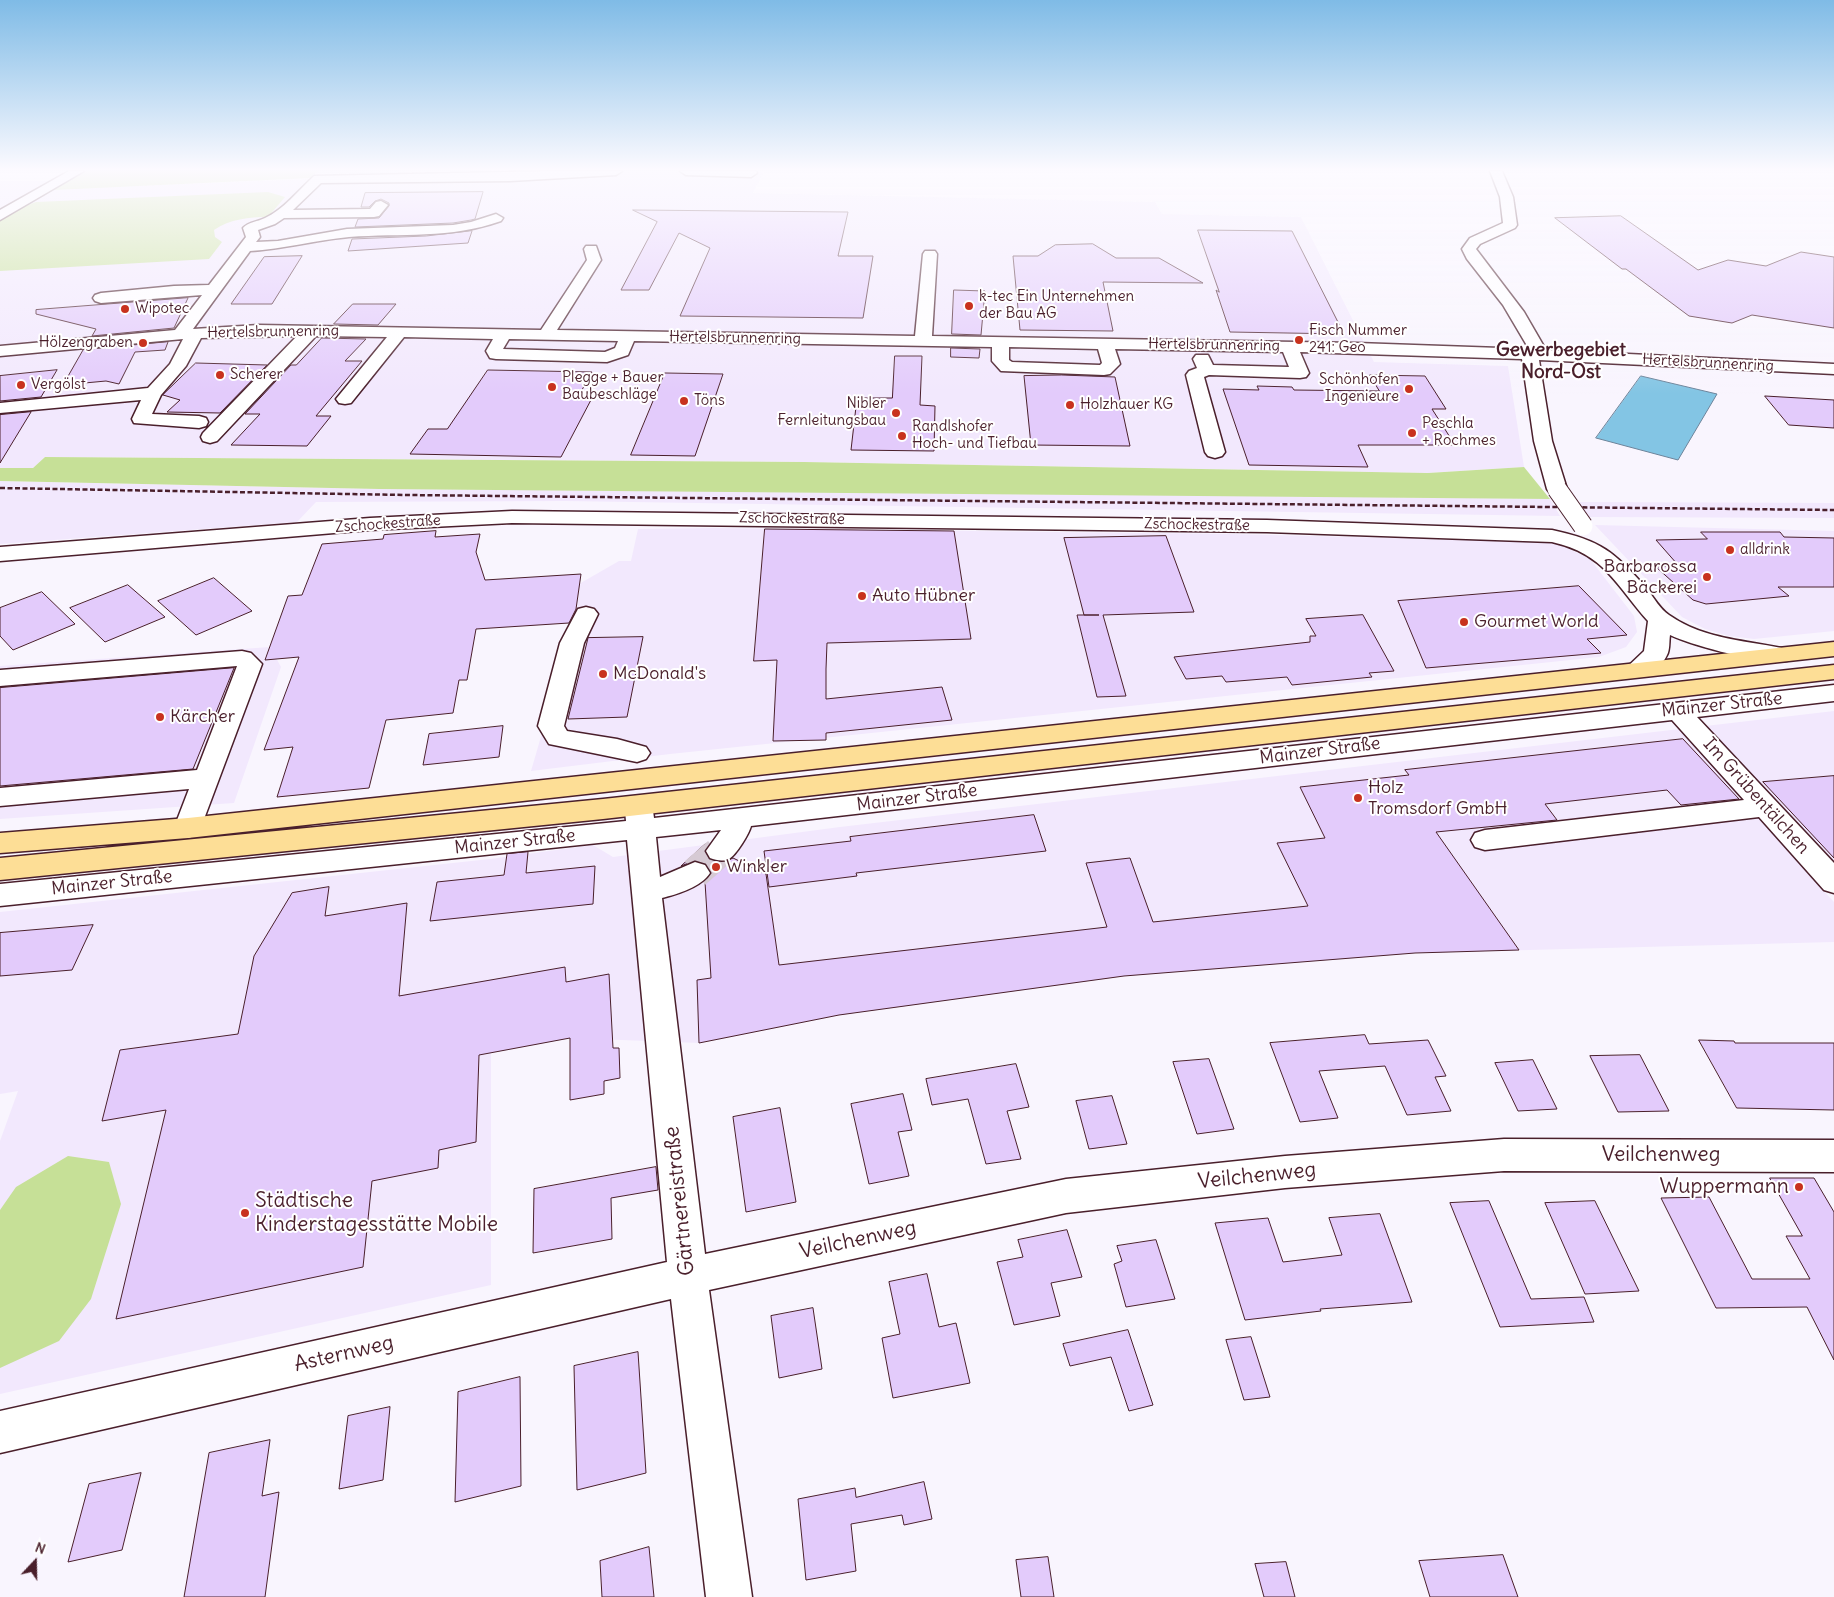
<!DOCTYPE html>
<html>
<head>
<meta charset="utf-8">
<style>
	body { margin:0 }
	#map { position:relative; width:1834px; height:1597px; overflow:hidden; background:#f9f5fe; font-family:Delius,sans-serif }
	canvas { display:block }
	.north { position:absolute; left:10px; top:1537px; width:50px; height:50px; -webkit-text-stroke:4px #fff; paint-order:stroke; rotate:21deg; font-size:14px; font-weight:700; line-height:20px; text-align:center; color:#4a1f2b }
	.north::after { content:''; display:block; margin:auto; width:18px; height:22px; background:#4a1f2b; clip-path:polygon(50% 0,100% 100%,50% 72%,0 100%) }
</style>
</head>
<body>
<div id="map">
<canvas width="1834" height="1597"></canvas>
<div class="north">N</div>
</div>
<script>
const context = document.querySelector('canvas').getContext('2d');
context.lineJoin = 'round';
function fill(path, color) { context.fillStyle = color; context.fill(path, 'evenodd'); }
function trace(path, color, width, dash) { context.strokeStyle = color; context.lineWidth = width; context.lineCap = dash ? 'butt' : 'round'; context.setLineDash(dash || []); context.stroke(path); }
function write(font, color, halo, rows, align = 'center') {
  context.font = font + ' Delius,sans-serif'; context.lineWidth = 4; context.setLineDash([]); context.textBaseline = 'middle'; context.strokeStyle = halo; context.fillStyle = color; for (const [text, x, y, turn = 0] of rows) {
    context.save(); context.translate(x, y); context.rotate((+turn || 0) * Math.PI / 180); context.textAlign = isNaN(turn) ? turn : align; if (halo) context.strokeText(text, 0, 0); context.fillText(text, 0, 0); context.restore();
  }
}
const built = new Path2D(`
	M528 171H764L753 193 1155 202 1162 214 1301 217 1374 362 1508 366 1524 467 1428 473 804 462 45 457 33 468H0V181H67L55 189Z
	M0 481 379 489 1136 494 1550 499 1560 516 565 501 316 502 297 522 0 544Z
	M1579 502 1834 503V518L1589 517Z
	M1595 525 1834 531V631L1754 639 1729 636 1705 629 1682 617Z
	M712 528 1228 534 1555 542 1590 559 1634 616 1637 632 1626 647 1599 657 670 754 531 771 574 623 579 584 619 561H631L638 529Z
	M270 647 281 667 234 803 0 819V666Z
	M1834 711V869L1806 872 1834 902V942L1415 953 1124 976 839 1015 699 1043 570 1038 491 1053V1285L0 1394V1141L18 1091 0 1094V912L490 859 593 845 613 857 840 827Z`);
const green = new Path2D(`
	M85 171H318L310 178 53 190Z
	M268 192 285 197 268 217C249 217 230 219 214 230L215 237 222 242 209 259 0 271V221L25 206 36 202Z
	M45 457 804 462 1428 473 1524 467 1550 499 379 489 0 481V468H33Z
	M68 1156 109 1162 121 1204 91 1299 59 1341 0 1368V1210L16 1187Z`);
const water = new Path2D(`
	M1641 376 1717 394 1678 460 1596 438Z`);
const building = new Path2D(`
	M483 192 475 219 471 220 453 223 355 227 358 219 379 218 389 206V203L381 199 375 201 369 207H361L365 193Z
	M633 210 848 212 838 256H873L863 318 680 316 710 248 679 233 649 290H621L657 222Z
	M1621 216 1698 270 1728 260 1766 266 1801 252 1834 257V328L1752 315 1732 323 1689 316 1626 269H1622L1555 218Z
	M1198 230 1292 231 1344 334 1230 332 1216 290 1219 292Z
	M472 231 468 243 348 251 352 239 426 236Z
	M1093 244 1116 258H1159L1203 283 1103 282 1113 331 1020 330 1013 256H1038L1055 245Z
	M302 256 272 304H231L264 257Z
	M954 290 985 291 981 335 952 334Z
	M188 298 174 328 92 336 96 329 36 314V310Z
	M353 304H396L378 325 334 324Z
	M322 338 366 339 345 361H362L316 416H331L307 446 231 445 260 414H245L291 365H296Z
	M168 342 165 350 135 352 119 384 106 381 63 385 83 350Z
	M951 348 980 349 979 358 951 357Z
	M895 356H922L920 405 935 406 934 451 851 450 857 398H892Z
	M196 363 267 365 220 413 167 412 180 400 163 395Z
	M57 370 41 397 0 401V376Z
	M488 370 592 372 578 397 592 398 561 457 410 454 428 429H447Z
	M665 373 723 374 695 456 631 455Z
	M1062 375 1115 377 1130 446 1031 445 1024 376Z
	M1370 375 1425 376 1446 409H1432L1455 445H1358L1368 467 1249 465 1223 389 1259 390 1257 386 1292 387 1294 390 1379 391Z
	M1765 396 1834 400V428L1789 425Z
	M31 412 0 463V415Z
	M765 529 954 531 971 639 827 643 826 669V699L942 687 952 720 826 733V740L773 741 777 660 754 661Z
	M436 531 435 537 480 534 476 552 485 580 581 574 576 609 569 623 476 629 467 680H459L453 713 386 720 369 788 277 797 293 747 264 750 299 657 265 660 288 596 302 595 322 544 383 539 384 535Z
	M1701 532H1780L1784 537 1834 538V587H1778L1789 596 1706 604 1693 600 1656 567 1678 565 1656 540 1707 539Z
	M1166 536 1194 612 1103 615 1126 696 1097 697 1077 615H1099H1084L1064 538Z
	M214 578 252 611 196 635 158 601Z
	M128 585 165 617 105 642 70 608Z
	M1579 586 1627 635 1587 639 1601 653 1426 668 1398 601Z
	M42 592 75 624 13 650 0 636V608Z
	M1363 615 1394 671 1369 673 1372 677 1292 685 1287 677 1226 682 1222 676 1186 679 1174 657 1310 642V636H1316L1306 619Z
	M643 637 627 717 568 719 588 638Z
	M234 668 193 769 0 786V688Z
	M503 726 499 757 423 765 429 734Z
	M1683 739 1739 799 1681 805 1667 790 1545 804 1557 820 1436 832 1519 950 1415 953 1124 976 839 1015 699 1043 697 980 711 978 705 882 712 873 707 864 696 860 681 866 705 844 708 845 704 852 709 860 724 862 733 858 766 874 779 965 1107 927 1086 863 1130 858 1153 922 1308 906 1277 843 1325 838 1300 787 1409 775 1405 770Z
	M1834 776V858L1763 782Z
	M1034 815 1046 851 856 873 857 876 769 887 764 851 851 841 850 837Z
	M528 852 526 873 595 866 593 904 430 921 437 882 504 875 507 854Z
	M329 887 325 916 407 903 399 996 565 967 566 982 609 974 613 1048H619L620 1078 604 1081V1094L570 1100V1038L479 1055 476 1142 439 1150 438 1168 372 1181 363 1267 116 1319 166 1110 102 1121 120 1050 238 1034 254 956 292 893Z
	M93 925 72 970 0 976V933Z
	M1365 1035 1369 1044 1428 1040 1446 1076 1435 1077 1451 1111 1407 1115 1385 1066 1319 1071 1338 1118 1300 1122 1270 1043Z
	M1699 1040 1734 1041 1735 1043H1834V1110L1737 1108Z
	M1640 1055 1669 1111 1618 1112 1590 1056Z
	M1209 1059 1234 1129 1197 1134 1173 1062Z
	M1533 1060 1557 1109 1518 1111 1495 1063Z
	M1016 1064 1029 1107 1007 1111 1021 1159 986 1164 968 1099 932 1105 926 1079Z
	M903 1094 912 1130 898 1132 909 1176 869 1184 851 1104Z
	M1112 1096 1127 1144 1089 1149 1076 1101Z
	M780 1108 796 1202 746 1212 733 1117Z
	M656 1167 658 1190 611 1198 612 1239 533 1253 534 1189Z
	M1770 1178H1814L1834 1212V1360L1807 1307 1716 1308 1661 1198 1709 1197 1752 1279H1810L1786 1236H1802Z
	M1489 1201 1531 1299 1584 1297 1594 1322 1500 1327 1450 1203Z
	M1595 1201 1639 1291 1585 1294 1545 1203Z
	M1380 1214 1412 1302 1320 1309 1321 1311 1245 1320 1215 1223 1268 1218 1283 1262 1342 1255 1329 1218Z
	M1067 1230 1082 1277 1051 1283 1060 1316 1014 1325 997 1262 1023 1257 1018 1240Z
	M1156 1240 1175 1299 1126 1307 1114 1264 1122 1261 1117 1246Z
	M927 1274 939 1327 956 1323 970 1383 893 1398 882 1338 900 1334 889 1282Z
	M813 1308 822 1369 779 1378 771 1316Z
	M1128 1330 1153 1405 1129 1411 1111 1357 1070 1366 1063 1344Z
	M1251 1337 1270 1397 1244 1400 1226 1340Z
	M638 1352 646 1473 577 1490 574 1366Z
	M520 1377 521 1486 455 1502 458 1392Z
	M390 1407 383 1480 339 1489 348 1416Z
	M270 1440 262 1496 279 1492 265 1597H184L209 1453Z
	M141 1473 122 1550 68 1562 89 1484Z
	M924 1482 932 1519 904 1525 902 1515 851 1524 856 1571 806 1580 798 1499 855 1488 856 1497Z
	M649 1547 654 1597H602L600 1561Z
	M1503 1555 1518 1597H1430L1419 1561Z
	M1048 1557 1054 1597H1021L1016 1560Z
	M1286 1562 1295 1597H1264L1255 1564Z`);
const minorTunnel = new Path2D(`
	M695 873 720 851`);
const minor = new Path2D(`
	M69 171H84L0 220V210Z
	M551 171H622L616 175 510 181 321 183 293 210 370 209 376 202 381 201 388 205 379 216 374 217 284 218 275 224 258 230 260 237 256 242 278 241 347 229 453 225 471 222 496 214 503 218 501 221C451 239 401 233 349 237 316 240 283 249 250 251L193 329 259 325 541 330 587 260 584 249 586 246H596L601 260 557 330 915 336 923 254 925 251H935L937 254 932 336 1357 343 1529 349 1503 305 1467 259 1462 249 1470 238 1503 223 1500 197 1490 171H1502L1513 197 1517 225 1515 228 1480 244 1476 249 1524 312 1546 350 1834 364V374L1539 360 1552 441 1567 489 1564 493 1557 495 1550 493 1547 489 1534 441 1522 359 1300 352 1309 373 1306 377 1300 378 1209 375 1204 377 1225 452 1222 456 1215 458 1208 456 1205 452 1186 375 1189 371 1197 368 1193 359 1196 355H1208L1213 365 1289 367 1283 352 1115 349 1120 364 1110 374 1104 375 1001 371 992 361V347L634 341 628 355 607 362 496 359 490 358 486 351 493 339 404 337 351 403 345 404 339 403 336 399 387 337 316 336 217 441 210 443 203 441 201 437 203 433 297 336 201 338 186 366 161 395 152 414 199 416 206 418 208 422 206 426 199 428 134 423 132 419 141 400 0 413V403L148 388 170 364 183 339 0 356V346L175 330 202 295 101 303 95 301 93 298 95 295 101 293 174 286 209 285 246 237 243 228C248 222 257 222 265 218 283 210 299 190 314 176ZM509 339 618 341 615 348 605 352 503 349ZM1009 347 1098 349 1102 363 1100 365 1012 362 1009 360Z
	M680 171H756L757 173 751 177 686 175Z
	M512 511 1267 520 1552 530C1600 540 1615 552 1647 589 1654 598 1660 609 1669 615 1706 641 1749 640 1791 650L1794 655 1791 660C1766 666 1694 646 1670 635 1669 641 1670 650 1667 655 1661 669 1640 680 1626 676L1623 671 1644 651 1648 621C1615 584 1605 554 1552 542L1267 532 512 523 370 530 0 561V547L370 518Z
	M586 607 594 609 598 614 584 643 564 726 567 731 617 739 646 747 650 753 646 759 637 762 549 744 538 726 560 643 578 609Z
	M242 651 251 653 262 664 198 835 188 838 178 835 174 828 189 789 0 806V788L197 770 237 666 0 686V670Z
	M1834 685V701L1697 717 1834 863V893L1824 890 1759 817 1485 850 1475 847 1471 840 1475 833 1485 830 1744 800 1672 720 751 826C749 834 736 855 729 859 722 862 716 860 710 858L706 851 721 830 656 837 660 877 695 862 705 865 710 873C701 887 678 894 662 898L705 1254 1066 1179 1285 1156 1504 1139 1834 1140V1172L1504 1171 1285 1188 1066 1213 709 1290 752 1597H706L671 1299 0 1453V1411L667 1262 627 840 0 906V884L626 821 625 811 629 804 639 801 649 804 653 811 654 818Z`);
const major = new Path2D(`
	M1834 642V656L188 838 0 853V833L188 818Z
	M1834 665V679L603 819 0 880V858L603 799Z`);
const rail = new Path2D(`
	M0 488 406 495 1834 510`);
const minorBridge = new Path2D(`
	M1557 489 1583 526`);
const markers = [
	[969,306,5,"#c8321e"],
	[125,309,5,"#c8321e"],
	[1299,340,5,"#c8321e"],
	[143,343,5,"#c8321e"],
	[220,375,5,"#c8321e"],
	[21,385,5,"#c8321e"],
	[552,387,5,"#c8321e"],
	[1409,389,5,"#c8321e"],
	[684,401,5,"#c8321e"],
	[1070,405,5,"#c8321e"],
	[896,413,5,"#c8321e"],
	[1412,433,5,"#c8321e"],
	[902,436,5,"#c8321e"],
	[1730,550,5,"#c8321e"],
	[1707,577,5,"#c8321e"],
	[862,596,5,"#c8321e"],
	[1464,622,5,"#c8321e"],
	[603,674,5,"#c8321e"],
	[160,717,5,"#c8321e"],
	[1358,798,5,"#c8321e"],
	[716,867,5,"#c8321e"],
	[1799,1187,5,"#c8321e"],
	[245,1213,5,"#c8321e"]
];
const farPoinames = [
	["k-tec Ein Unternehmen",979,297],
	["der Bau AG",979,314],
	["Wipotec",135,309],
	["Fisch Nummer",1309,331],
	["241: Geo",1309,348],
	["Hölzengraben",133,343,"right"],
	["Scherer",230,375],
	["Plegge + Bauer",562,378],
	["Baubeschläge",562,395],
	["Schönhofen",1399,380,"right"],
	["Ingenieure",1399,397,"right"],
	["Vergölst",31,385],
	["Töns",694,401],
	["Nibler",886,404,"right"],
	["Fernleitungsbau",886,421,"right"],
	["Holzhauer KG",1080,405],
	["Peschla",1422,424],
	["+ Rochmes",1422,441],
	["Randlshofer",912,427],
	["Hoch- und Tiefbau",912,444],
	["alldrink",1740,550]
];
const farStreetnames = [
	["Hertelsbrunnenring",273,332,-1],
	["Hertelsbrunnenring",735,338,1],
	["Hertelsbrunnenring",1214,345,1],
	["Hertelsbrunnenring",1708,363,3],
	["Zschockestraße",792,519,1],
	["Zschockestraße",388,524,-4],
	["Zschockestraße",1197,525,1]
];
const poiNames = [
	["Barbarossa",1697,567,"right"],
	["Bäckerei",1697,588,"right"],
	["Auto Hübner",872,596],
	["Gourmet World",1474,622],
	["McDonald's",613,674],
	["Kärcher",170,717],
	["Holz",1368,788],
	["Tromsdorf GmbH",1368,809],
	["Winkler",726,867]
];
const streetNames = [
	["Mainzer Straße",1722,705,-6],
	["Mainzer Straße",1320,751,-7],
	["Im Grübentälchen",1756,796,48],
	["Mainzer Straße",917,798,-7],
	["Mainzer Straße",515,842,-6],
	["Mainzer Straße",112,883,-6]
];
const farDistrictnames = [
	["Gewerbegebiet",1561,351],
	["Nord-Ost",1561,373]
];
const nearStreetnames = [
	["Veilchenweg",1661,1155],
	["Veilchenweg",1257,1176,-6],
	["Gärtnereistraße",680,1201,-96],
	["Veilchenweg",858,1240,-12],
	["Asternweg",344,1354,-13]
];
const nearPoinames = [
	["Wuppermann",1789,1187],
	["Städtische",255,1201,"left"],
	["Kinderstagesstätte Mobile",255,1225,"left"]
];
fill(built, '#f2e8fd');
fill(green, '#c6e097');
fill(water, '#83c5e4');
trace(water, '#6c839a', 1);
fill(building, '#e3cbfb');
trace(building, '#4a1f2b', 1);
trace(minorTunnel, '#d6cad4', 31, [31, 16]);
trace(minor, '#4a1f2b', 3);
trace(major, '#4a1f2b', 3);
fill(minor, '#fff');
fill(major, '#fdde96');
trace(rail, '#4a1f2b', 2.5, [5, 2.5]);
trace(minorBridge, '#4a1f2b', 21, []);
trace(minorBridge, '#fff', 19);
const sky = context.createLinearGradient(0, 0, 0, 394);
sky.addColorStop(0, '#7fbbe6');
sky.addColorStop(0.43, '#fcfaff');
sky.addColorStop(1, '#fcfaff00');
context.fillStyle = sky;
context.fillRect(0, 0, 1834, 394);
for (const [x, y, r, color] of markers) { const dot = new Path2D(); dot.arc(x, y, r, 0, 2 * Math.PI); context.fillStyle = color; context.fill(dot); trace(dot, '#fff', 2); }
write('15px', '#4a1f2b', '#fff', farPoinames, 'left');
write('15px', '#4a1f2b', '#fff', farStreetnames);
write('18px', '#4a1f2b', '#fff', poiNames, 'left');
write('18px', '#4a1f2b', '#fff', streetNames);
write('bold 19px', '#4a1f2b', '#fff', farDistrictnames);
write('21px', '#4a1f2b', '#fff', nearStreetnames);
write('21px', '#4a1f2b', '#fff', nearPoinames, 'right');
</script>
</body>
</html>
